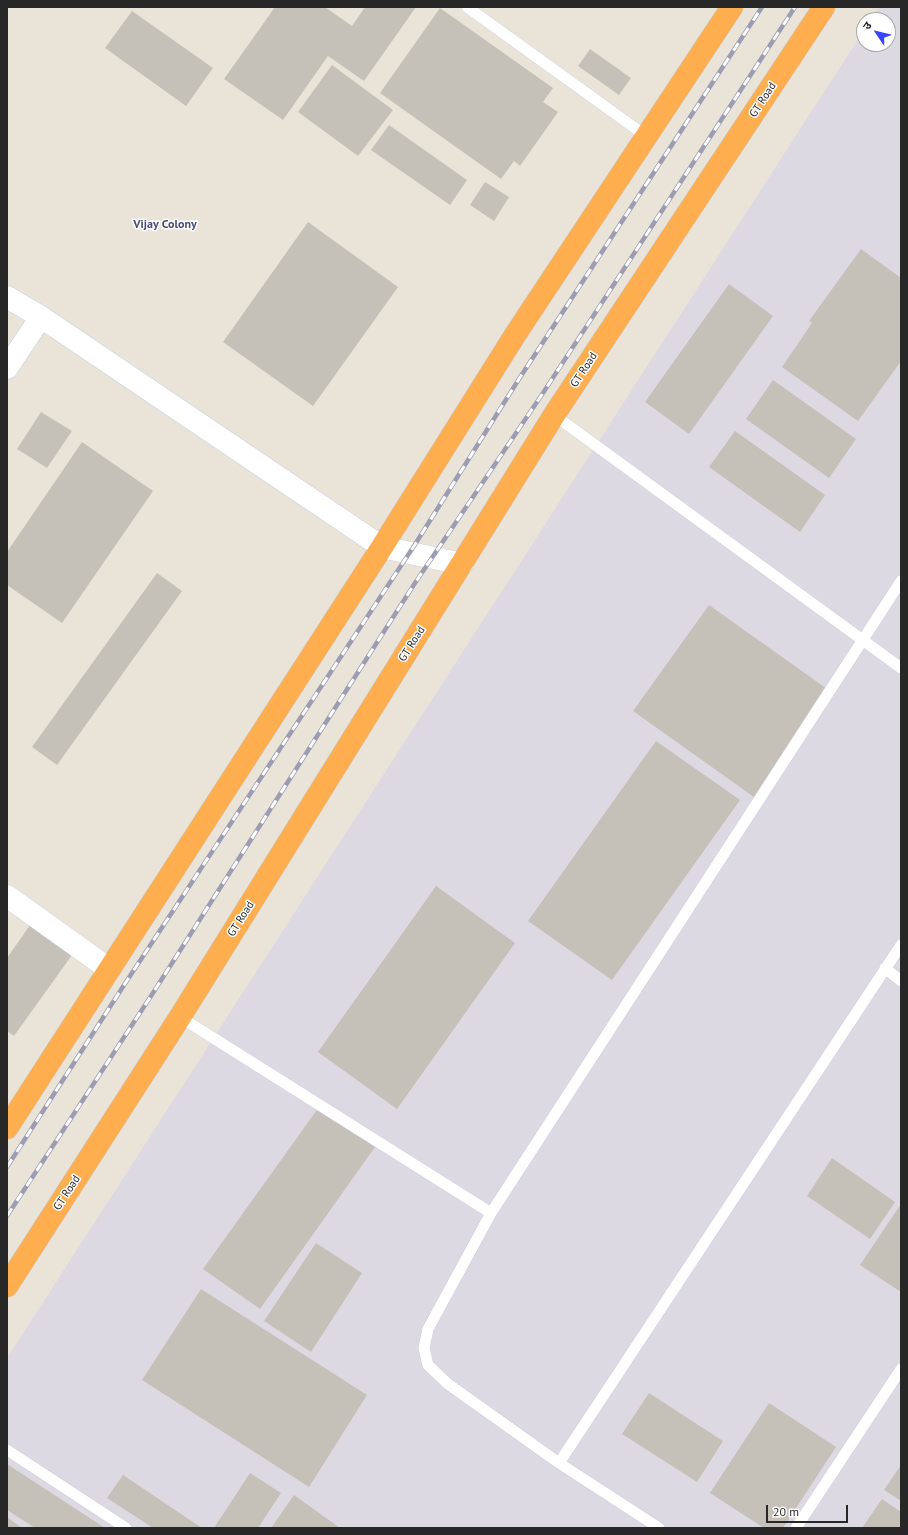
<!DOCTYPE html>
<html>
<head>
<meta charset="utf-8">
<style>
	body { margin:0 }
	#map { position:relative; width:908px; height:1535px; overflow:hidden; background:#eae4d8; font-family:"PT Sans","Noto Sans Devanagari",sans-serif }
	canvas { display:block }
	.frame { position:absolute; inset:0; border:8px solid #272727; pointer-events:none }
	.north { position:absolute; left:856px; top:12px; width:40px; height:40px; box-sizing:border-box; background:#fff; border:1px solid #a9a9a9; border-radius:50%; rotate:305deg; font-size:11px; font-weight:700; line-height:16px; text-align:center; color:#272727 }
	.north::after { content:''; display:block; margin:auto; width:14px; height:18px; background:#3645fa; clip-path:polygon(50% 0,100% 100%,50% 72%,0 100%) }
	.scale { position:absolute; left:766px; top:1505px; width:82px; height:18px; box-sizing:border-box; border:2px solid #272727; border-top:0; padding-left:5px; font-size:12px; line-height:14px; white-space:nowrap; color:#272727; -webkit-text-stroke:3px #fff; paint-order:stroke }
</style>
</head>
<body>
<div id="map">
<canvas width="908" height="1535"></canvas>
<div class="frame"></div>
<div class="north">उ</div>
<div class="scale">20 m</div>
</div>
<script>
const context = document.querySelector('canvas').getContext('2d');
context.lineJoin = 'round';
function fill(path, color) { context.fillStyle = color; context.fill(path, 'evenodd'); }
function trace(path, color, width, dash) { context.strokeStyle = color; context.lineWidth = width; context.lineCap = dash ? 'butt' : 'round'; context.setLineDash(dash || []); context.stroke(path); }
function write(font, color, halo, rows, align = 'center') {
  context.font = font + ' "PT Sans",sans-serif'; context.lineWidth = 3; context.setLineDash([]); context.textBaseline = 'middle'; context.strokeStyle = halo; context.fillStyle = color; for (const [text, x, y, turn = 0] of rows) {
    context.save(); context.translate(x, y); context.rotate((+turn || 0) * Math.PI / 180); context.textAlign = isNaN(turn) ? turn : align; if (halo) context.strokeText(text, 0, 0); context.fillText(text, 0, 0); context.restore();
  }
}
const industrial = new Path2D(`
	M879 7H901V1528H7V1358L864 30V44H888V20H870Z`);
const building = new Path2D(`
	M275 7H325L352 26 365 7H416L364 81 328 56 283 120 224 79Z
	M440 8 553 88 543 102 558 112 520 166 514 161 501 179 380 93Z
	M132 11 213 68 186 106 105 48Z
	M590 49 631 78 619 95 578 66Z
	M332 65 393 110 358 156 298 112Z
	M389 125 467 180 450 205 371 150Z
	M485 182 509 197 494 221 470 205Z
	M308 222 398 287 313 406 223 342Z
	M861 249 901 278V361L858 421 782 367 812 323 809 321Z
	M729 284 773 316 689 434 645 402Z
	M773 380 856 439 829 478 746 419Z
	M41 412 72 431 47 468 17 449Z
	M735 431 825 495 800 532 709 467Z
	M82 442 153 491 62 623 7 585V552Z
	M157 573 182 591 57 765 32 747Z
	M709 605 830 691 754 797 633 711Z
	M656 741 740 800 612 980 528 921Z
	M436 886 515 943 397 1109 318 1052Z
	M35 918 77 948 14 1036 7 1031V958Z
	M319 1107 375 1147 260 1309 203 1269Z
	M832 1158 895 1202 870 1239 807 1196Z
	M901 1204V1292L860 1265Z
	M316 1243 362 1273 311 1352 264 1321Z
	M201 1289 367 1395 309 1487 142 1380Z
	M649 1393 723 1441 697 1482 622 1434Z
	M769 1403 836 1447 783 1528H764L710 1493Z
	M7 1464 105 1528H35L7 1510Z
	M901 1465V1501L884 1490Z
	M250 1473 281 1493 258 1528H214Z
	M123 1475 202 1528H153L107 1498Z
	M294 1495 340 1528H271Z
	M882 1499 901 1512V1528H862Z
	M7 1517 22 1528H7Z`);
const lane = new Path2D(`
	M467 7 646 136
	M554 415 901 668
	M885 968 901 981
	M180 1017 491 1213
	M7 1450 126 1528
	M559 1463 901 945
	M659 1528 559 1463 448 1384 428 1365 424 1348 428 1329 491 1213 901 581
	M796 1528 901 1369`);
const street = new Path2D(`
	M7 297 41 317 382 547 462 564
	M7 368 41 317
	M7 896 109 969`);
const highway = new Path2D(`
	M7 1128 382 547 515 335 732 7
	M7 1286 180 1017 554 415 824 7`);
const rail = new Path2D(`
	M7 1167 126 982 414 546 519 379 762 7
	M7 1216 151 996 415 583 541 396 795 7`);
const streetNames = [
	["GT Road",763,100,-57],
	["GT Road",584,370,-57],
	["GT Road",412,644,-58],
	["GT Road",241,919,-58],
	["GT Road",67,1193,-57]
];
const neighbourhoodNames = [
	["Vijay Colony",165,225]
];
fill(industrial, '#ddd9e2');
fill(building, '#c5c1b8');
trace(lane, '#cecfe1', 12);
trace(street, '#cecfe1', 23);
trace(highway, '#c7c7c7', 23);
trace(lane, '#fff', 11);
trace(street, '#fff', 22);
trace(highway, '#feae4f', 22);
trace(rail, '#9c9cb2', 4.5);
trace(rail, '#fff', 3, [9]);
write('11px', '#272727', '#fff', streetNames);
write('bold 12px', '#484c77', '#fff', neighbourhoodNames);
</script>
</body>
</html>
